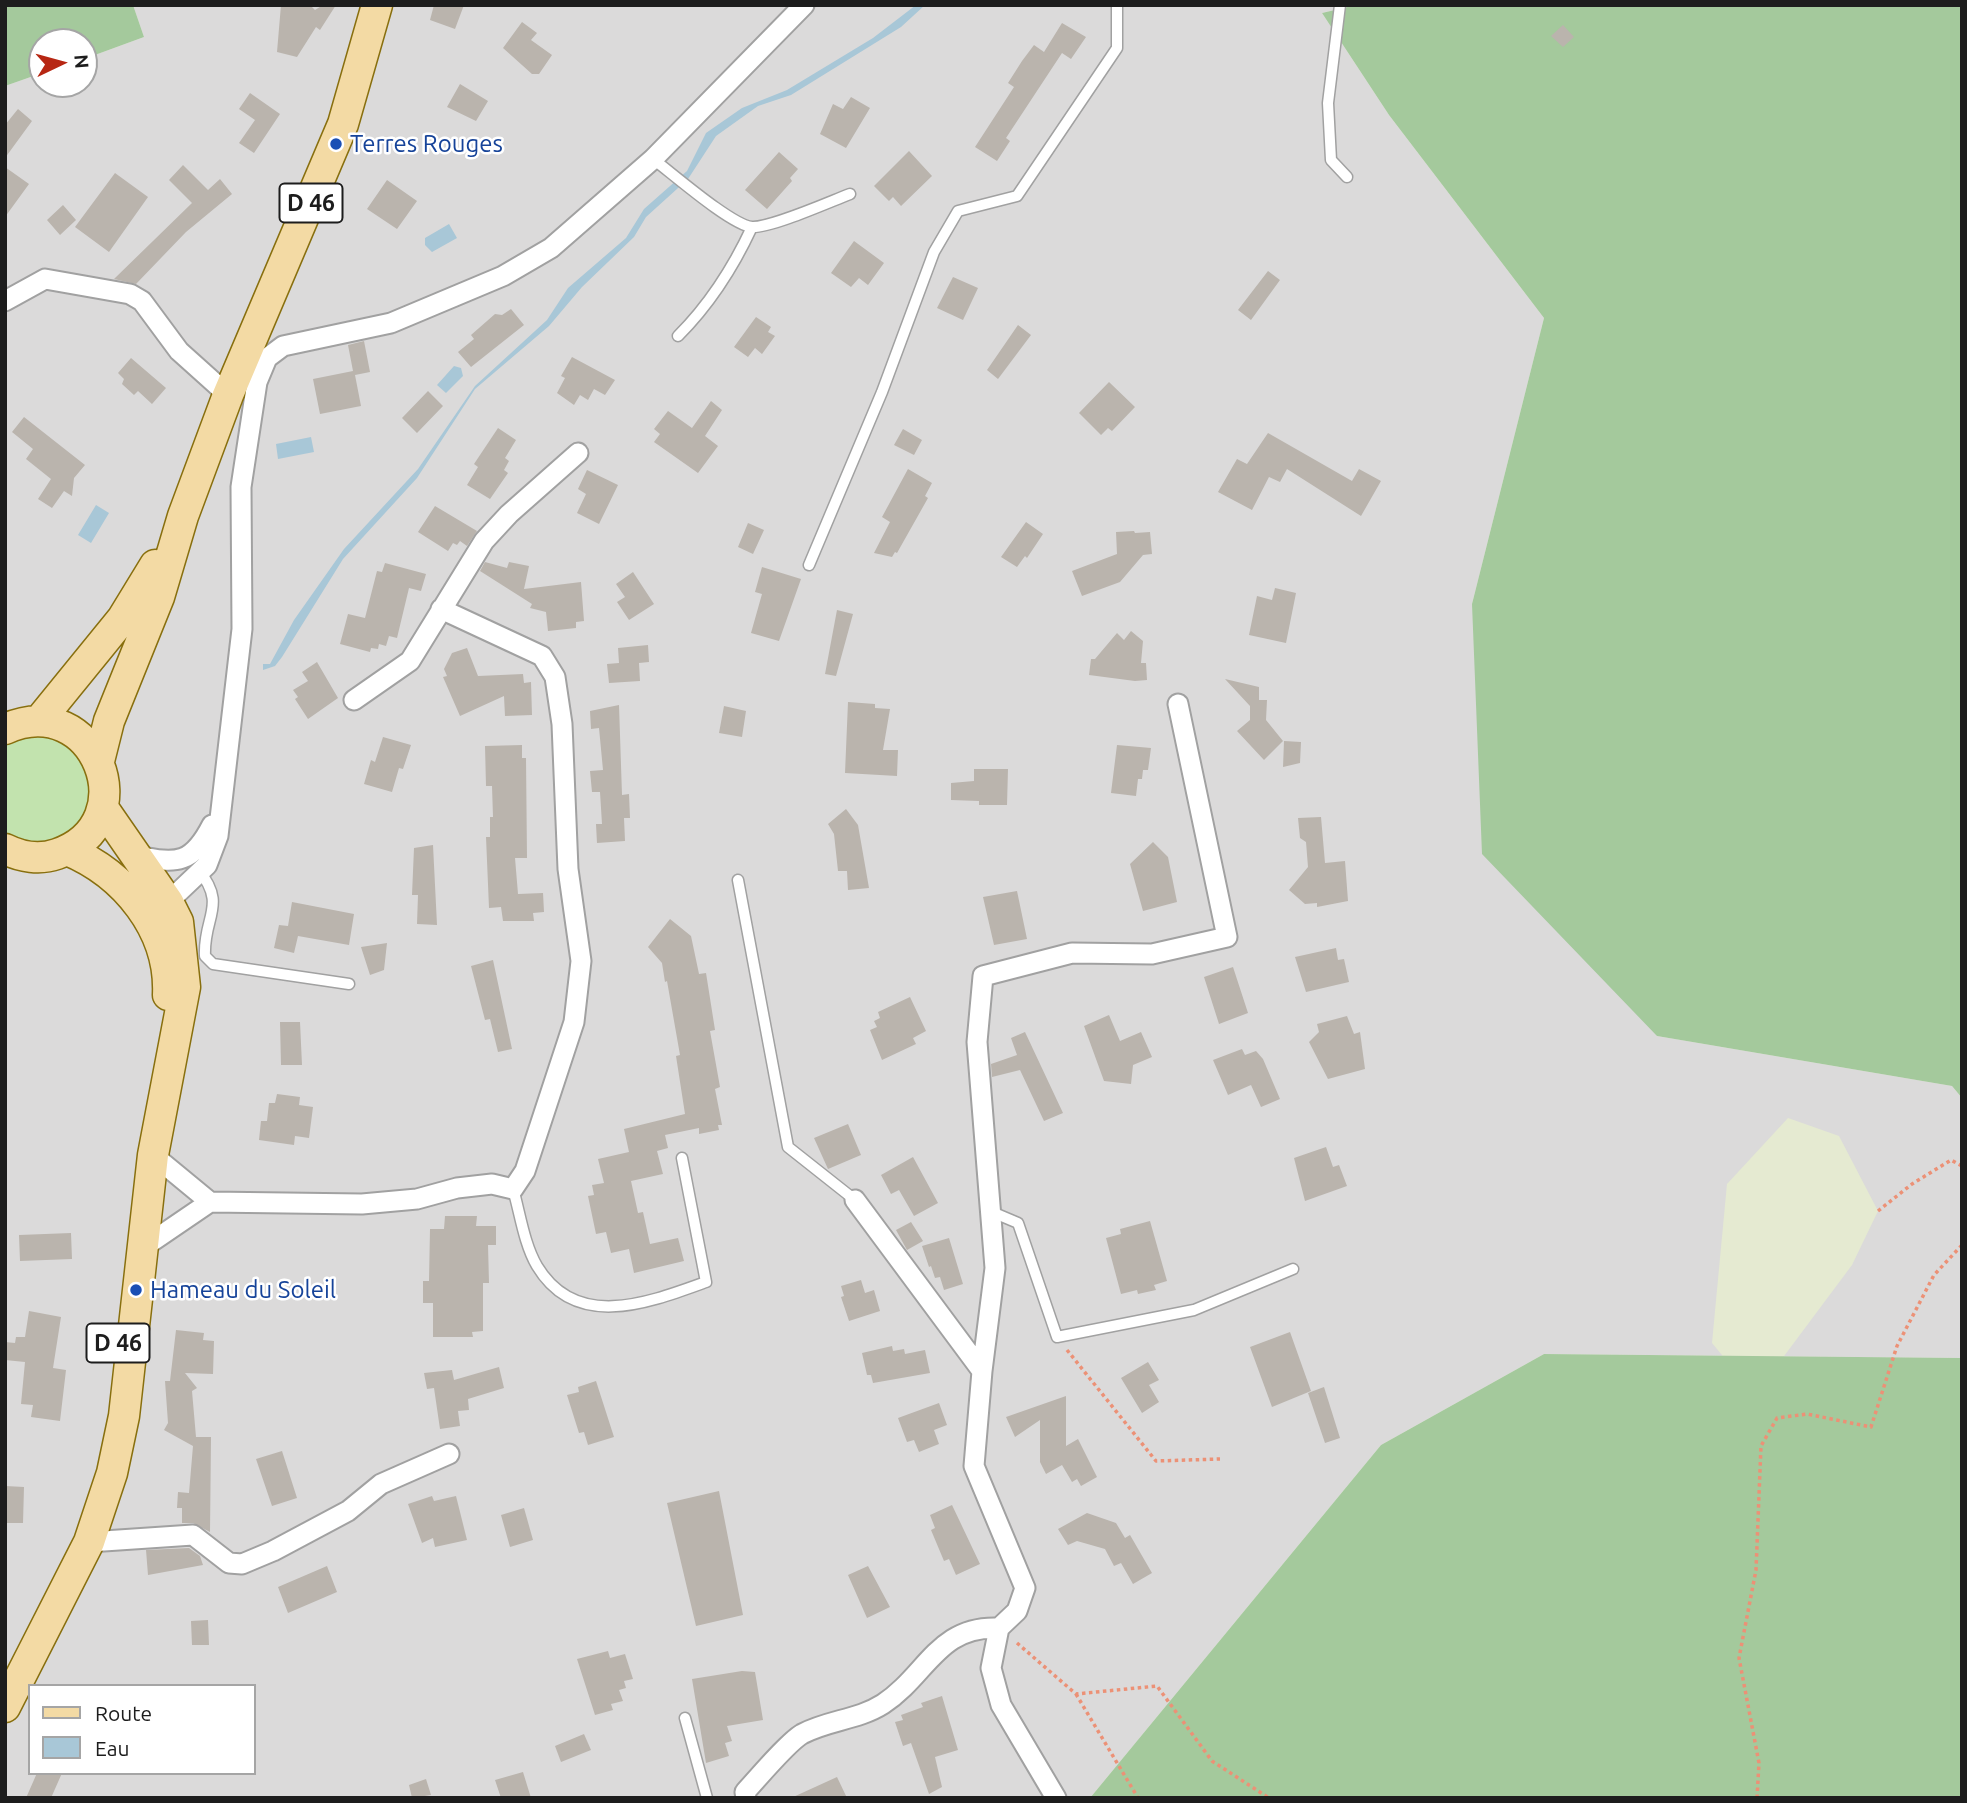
<!DOCTYPE html>
<html>
<head>
<meta charset="utf-8">
<style>
	body { margin:0 }
	#map { position:relative; width:1967px; height:1803px; overflow:hidden; background:#edebe4; font-family:Ubuntu,sans-serif }
	canvas { display:block }
	.frame { position:absolute; inset:0; border:7px solid #1d1d1d; pointer-events:none }
	.legend { position:absolute; left:28px; top:1684px; width:228px; height:91px; box-sizing:border-box; background:#fff; border:2px solid #a5a5a5; margin:0; padding:9px 12px; list-style:none; font-size:21px; color:#1d1d1d }
	.legend li { display:flex; align-items:center; gap:14px; height:35px }
	.legend b { width:35px; border:2px solid #a5a5a5 }
	.north { position:absolute; left:28px; top:28px; width:70px; height:70px; box-sizing:border-box; background:#fff; border:2px solid #a5a5a5; border-radius:50%; rotate:85deg; font-size:19px; font-weight:700; line-height:28px; text-align:center; color:#1d1d1d }
	.north::after { content:''; display:block; margin:auto; width:24px; height:32px; background:#b72713; clip-path:polygon(50% 0,100% 100%,50% 72%,0 100%) }
</style>
</head>
<body>
<div id="map">
<canvas width="1967" height="1803"></canvas>
<div class="frame"></div>
<ul class="legend">
<li><b style="height:9px;background:#f3daa4"></b>Route</li>
<li><b style="height:19px;background:#a8c7d7"></b>Eau</li>
</ul>
<div class="north">N</div>
</div>
<script>
const context = document.querySelector('canvas').getContext('2d');
context.lineJoin = 'round';
function fill(path, color) { context.fillStyle = color; context.fill(path, 'evenodd'); }
function trace(path, color, width, dash) { context.strokeStyle = color; context.lineWidth = width; context.lineCap = dash ? 'butt' : 'round'; context.setLineDash(dash || []); context.stroke(path); }
function write(font, color, halo, rows, align = 'center') {
  context.font = font + ' Ubuntu,sans-serif'; context.lineWidth = 5; context.setLineDash([]); context.textBaseline = 'middle'; context.strokeStyle = halo; context.fillStyle = color; for (const [text, x, y, turn = 0] of rows) {
    context.save(); context.translate(x, y); context.rotate((+turn || 0) * Math.PI / 180); context.textAlign = isNaN(turn) ? turn : align; if (halo) context.strokeText(text, 0, 0); context.fillText(text, 0, 0); context.restore();
  }
}
const residential = new Path2D(`
	M133 5H1356L1322 13 1389 115 1544 318 1472 604 1657 1036 1952 1086 1962 1098V1358L1544 1354 1381 1445 1090 1798H5V86L42 73V84H84V59L144 37ZM30 1686H254V1773H30Z`);
const farmland = new Path2D(`
	M1788 1118 1839 1136 1878 1211 1852 1265 1755 1395 1712 1343 1727 1184Z`);
const grass = new Path2D(`
	M29 733 56 736 79 752 92 791 85 817 65 837 38 844 5 834V743Z`);
const forest = new Path2D(`
	M5 5H133L144 37 84 59V42H42V73L5 86Z
	M1356 5H1962V1098L1952 1086 1657 1036 1482 854 1472 604 1544 318 1389 115 1322 13Z
	M1544 1354 1962 1358V1798H1090L1381 1445Z`);
const water = new Path2D(`
	M916 5H925L901 27 791 95 758 106 716 136 688 179 646 217 634 237 582 287 549 326 475 389 417 478 343 559 282 657 275 666 263 670V664H270L294 620 344 549 418 469 475 386 547 320 568 288 626 238 644 209 687 171 706 133 742 108 787 90 873 38Z
	M449 224 457 238 432 252 425 245V238Z
	M454 366 461 368 463 376 446 393 437 385Z
	M311 437 314 452 278 459 276 444Z
	M96 505 109 513 91 543 78 535Z`);
const building = new Path2D(`
	M281 5H310L315 10 323 5H336L320 30 316 27 297 57 277 52Z
	M434 5H464L455 29 430 20Z
	M522 22 537 33 531 40 552 55 539 74H532L503 48Z
	M1062 23 1086 37 1071 59 1062 53 1006 138 1010 141 997 161 975 147 1014 87 1008 83 1022 61 1034 45 1044 52Z
	M1563 25 1574 37 1563 47 1551 36Z
	M460 84 488 101 476 121 447 107Z
	M250 93 280 114 254 153 239 143 255 120 239 109Z
	M851 97 870 108 846 148 820 134 833 104 843 109Z
	M18 109 32 121 5 158V125Z
	M909 151 932 176 901 206 893 197 889 201 874 186Z
	M779 152 798 169 790 178 792 181 767 209 745 190Z
	M183 165 208 190 220 179 232 194 186 232 136 284 114 279 192 203 169 180Z
	M5 167 29 184 5 217Z
	M115 173 148 197 109 252 75 227Z
	M387 180 417 201 397 229 367 209Z
	M63 205 76 220 60 235 47 220Z
	M854 241 884 263 868 285 859 278 851 287 831 273Z
	M1268 271 1280 280 1251 320 1238 310Z
	M953 277 978 288 963 320 937 308Z
	M511 309 524 325 471 367 458 352 474 339 471 335 495 314 502 315Z
	M756 317 771 327 768 332 775 336 762 354 755 348 748 357 734 347Z
	M1018 325 1031 335 998 379 987 370Z
	M364 341 370 372 355 375 361 406 320 414 313 379 353 371 348 345Z
	M572 357 615 380 605 395 594 389 588 400 580 395 574 405 557 393 565 378 561 376Z
	M131 358 166 388 152 404 138 391 134 395 122 384 124 379 118 373Z
	M1109 382 1135 407 1112 431 1108 428 1101 435 1079 413Z
	M428 391 443 406 417 433 402 418Z
	M711 401 722 410 705 436 718 446 698 473 654 442 660 434 654 429 668 411 692 428Z
	M24 417 85 465 74 478 72 496 64 491 52 508 38 499 51 479 26 459 33 449 12 432Z
	M498 428 516 440 505 458 509 461 504 470 508 473 490 499 467 485 478 467 474 464Z
	M903 429 922 440 914 455 894 445Z
	M1268 433 1352 481 1359 469 1381 481 1361 516 1287 469 1280 482 1269 477 1252 510 1218 492 1237 459 1247 464Z
	M908 469 932 483 925 496 928 498 897 553 895 552 892 557 874 553 890 522 882 517Z
	M587 470 618 485 599 524 577 513 586 494 578 489Z
	M435 506 477 531 467 546 460 541 457 545 453 543 448 551 418 532Z
	M1026 522 1043 534 1027 558 1025 556 1017 567 1001 557Z
	M748 523 764 530 753 554 738 547Z
	M1134 531 1135 533 1150 532 1152 554 1143 555 1120 582 1082 596 1072 571 1117 554 1116 532Z
	M485 562 507 568 509 562 529 566 524 589 581 582 584 621 576 622V628L548 631 546 612 530 608 532 604 480 571Z
	M385 563 426 574 421 591 409 588 397 638 389 636 386 646 379 644 378 649 371 648 370 652 340 644 348 614 365 618 377 571 382 572Z
	M762 567 801 579 779 641 751 633 762 594 755 592Z
	M633 572 654 604 629 620 617 602 625 597 616 584Z
	M1275 588 1296 593 1286 643 1249 635 1257 596 1272 600Z
	M837 610 853 614 836 676 825 674Z
	M1131 631 1143 641 1141 663H1146L1147 680 1135 681 1089 675 1091 659H1095L1117 633 1124 640Z
	M648 645 649 662 639 663 640 681 609 683 607 664 619 663 618 648Z
	M467 648 478 676 523 674 524 683 531 682 532 715 505 716 504 696 460 716 443 677 447 676 444 669 452 653Z
	M317 662 338 698 308 719 295 699 298 697 293 690 308 681 302 672Z
	M1225 679 1259 687V700H1267L1266 720 1283 741 1264 760 1237 731 1250 720V706Z
	M848 702 875 704V708L890 709 883 750H898L897 776 845 773Z
	M619 705 622 795 629 794 630 818H624L625 841 597 843 596 824H602L600 792H592L590 771 603 770 599 728 591 729 590 711Z
	M724 706 746 711 742 737 719 733Z
	M383 737 411 745 403 769 399 768 392 792 364 784 371 760 375 762Z
	M1284 741 1301 742 1300 763 1283 767Z
	M522 745V758H526L527 858H515L518 894 543 893 544 912 533 913 534 921H503L501 907 489 908 486 837H490V817H493L492 786H486L485 746Z
	M1117 745 1151 748 1148 770H1143L1142 779H1138L1136 796 1111 793Z
	M974 769H1008L1007 805H979V801L951 800V783L974 781Z
	M846 809 858 825 869 888 848 890 847 871H838L834 834 828 824Z
	M1321 817 1325 863 1345 861 1348 901 1317 907V903L1305 904 1289 890 1308 867 1306 842 1300 838 1298 818Z
	M1153 842 1168 857 1177 902 1143 911 1130 864Z
	M433 845 437 925 417 924 418 895H412L414 848Z
	M1017 891 1027 939 994 945 983 897Z
	M292 902 354 914 349 945 298 936 294 953 274 948 279 925 288 926Z
	M670 919 691 936 699 974 706 973 715 1030 710 1031 720 1087 715 1089 722 1125H718L719 1130 699 1134V1128L665 1135 668 1148 657 1151 663 1174 631 1181 638 1213 643 1212 650 1244 678 1238 684 1261 634 1273 629 1249 611 1253 606 1232 596 1234 588 1196 594 1195 592 1185 604 1183 598 1159 629 1152 624 1129 685 1114 676 1056 680 1055 667 981 665 982 662 963 648 947Z
	M387 943 384 970 370 975 361 947Z
	M1336 948 1338 960 1344 959 1349 982 1306 992 1295 957Z
	M493 960 512 1049 498 1052 490 1019 485 1020 471 966Z
	M1233 967 1248 1013 1219 1024 1204 977Z
	M910 997 926 1031 913 1038 916 1044 882 1060 870 1030 877 1027 874 1021 880 1018 878 1012Z
	M1109 1015 1120 1041 1141 1032 1152 1057 1133 1065 1131 1084 1104 1081 1084 1026Z
	M1347 1016 1354 1034 1360 1032 1365 1069 1328 1079 1309 1042 1319 1032 1317 1024Z
	M280 1022H300L302 1065H281Z
	M1025 1032 1063 1113 1044 1121 1020 1070 992 1077 991 1064 1017 1055 1011 1038Z
	M1242 1049 1245 1055 1256 1051 1263 1059 1280 1099 1261 1107 1251 1085 1228 1095 1213 1060Z
	M277 1094 300 1097 299 1105 313 1107 309 1138 295 1136 294 1145 259 1140 261 1121H267L269 1103H275Z
	M848 1124 861 1155 828 1169 814 1138Z
	M1326 1147 1333 1167 1339 1165 1347 1186 1305 1201 1294 1158Z
	M913 1157 938 1203 914 1216 899 1190 891 1194 881 1175Z
	M445 1216H477L476 1226H496V1245H488L489 1283H483V1331L472 1332 473 1337H433V1303H423V1281H429L430 1229H444Z
	M1150 1221 1167 1281 1154 1285 1156 1290 1138 1294 1137 1290 1121 1294 1106 1238 1121 1234 1120 1229Z
	M911 1222 923 1241 907 1250 896 1230Z
	M71 1233 72 1259 20 1261 19 1235Z
	M949 1238 963 1284 944 1290 940 1277 935 1278 931 1266 929 1267 922 1246Z
	M861 1280 865 1293 874 1290 880 1311 849 1321 841 1297 844 1296 841 1286Z
	M29 1311 61 1317 53 1368 66 1370 60 1421 31 1417 33 1405 21 1404 25 1362 5 1360V1342L15 1343 16 1337H25Z
	M176 1330 204 1333 203 1340 214 1341 213 1374 185 1373 197 1388 192 1391 196 1437H211L210 1532 193 1523H182V1508H177L178 1492 189 1493 193 1446 164 1430 168 1423 165 1381H170Z
	M1290 1332 1311 1391 1272 1407 1250 1347Z
	M892 1346 893 1351 904 1349 905 1354 925 1350 930 1373 873 1383 871 1375H867L862 1353Z
	M1148 1362 1159 1380 1149 1385 1159 1402 1142 1413 1121 1378Z
	M499 1367 504 1388 468 1399 469 1410 458 1411 460 1426 440 1429 434 1388 427 1389 424 1373 452 1370 454 1380Z
	M596 1381 614 1437 588 1445 584 1432 579 1433 567 1395 579 1392 578 1387Z
	M1324 1387 1340 1438 1325 1443 1308 1393Z
	M1066 1396V1446L1078 1439 1097 1477 1081 1486 1077 1479 1072 1482 1062 1465 1046 1474 1040 1462V1420L1015 1437 1006 1417Z
	M939 1403 947 1425 934 1430 939 1444 919 1452 914 1440 907 1442 898 1418Z
	M282 1451 297 1498 272 1506 256 1459Z
	M5 1486 24 1487 23 1523H5Z
	M719 1491 743 1615 696 1626 667 1503Z
	M432 1496 434 1501 456 1496 467 1540 435 1547 433 1538 422 1543 408 1504Z
	M952 1505 980 1564 956 1575 949 1559 944 1561 931 1530 935 1528 930 1515Z
	M524 1508 533 1540 510 1547 501 1515Z
	M1087 1513 1116 1523 1125 1538 1130 1535 1152 1573 1133 1584 1121 1563 1114 1566 1105 1549 1077 1541 1068 1545 1058 1529Z
	M189 1548 200 1556 203 1565 148 1575 146 1550Z
	M327 1566 337 1592 288 1613 278 1587Z
	M868 1566 890 1607 867 1618 848 1575Z
	M208 1620 209 1645H192L191 1621Z
	M608 1651 610 1658 625 1654 633 1679 624 1681 626 1688 619 1690 623 1701 611 1704 613 1710 595 1715 577 1659Z
	M742 1671 755 1672 763 1720 727 1726 732 1741 725 1743 729 1756 706 1763 692 1679Z
	M942 1696 958 1750 935 1757 942 1787 929 1794 911 1743 903 1746 895 1722 903 1720 901 1715 923 1707 921 1703Z
	M584 1734 591 1750 561 1762 555 1746Z
	M523 1772 531 1798H501L495 1780Z
	M37 1773H62L51 1798H26Z
	M837 1777 847 1798H791Z
	M426 1779 431 1795 412 1798 409 1785Z`);
const path = new Path2D(`
	M1878 1211 1912 1184 1951 1160 1962 1166
	M1067 1350 1156 1461 1220 1459
	M1017 1643 1076 1694 1157 1686 1212 1761 1269 1798
	M1076 1694 1138 1798
	M1757 1798 1759 1763 1739 1658 1756 1570 1761 1446 1777 1418 1807 1414 1871 1427 1897 1346 1934 1275 1962 1245`);
const lane = new Path2D(`
	M1340 5 1328 103 1331 160 1347 177
	M653 159C672 173 731 225 752 227 771 228 829 202 850 194
	M678 336C710 304 733 268 752 227
	M809 565 882 392 934 252 958 211 1017 196 1117 48V5
	M198 869C228 906 203 916 205 956L213 964 349 984
	M738 880 788 1147 855 1200
	M513 1189C520 1213 524 1244 537 1266 576 1331 648 1303 706 1282L682 1158
	M992 1212 1018 1223 1057 1337 1194 1310 1293 1269
	M685 1718 707 1798`);
const street = new Path2D(`
	M5 301 45 279 130 294 142 301 179 351 228 395
	M354 700 410 661 484 541 509 514 578 453
	M137 856C178 864 192 864 212 825
	M157 901 168 902 207 865 218 836 242 629 241 487 257 382 267 358 283 346 391 323 503 276 551 248 653 159 804 5
	M153 1155 210 1202
	M855 1200 982 1371 974 1466 1025 1588 1017 1611 999 1628 991 1668 1001 1705 1056 1798
	M210 1202 362 1204 417 1199 457 1188 492 1184 513 1189 525 1171 574 1022 581 961 568 869 562 724 555 677 542 656 441 609
	M141 1249 210 1202
	M982 1371 995 1268 977 1042 983 976 1072 953 1152 954 1227 937 1178 704
	M89 1542 193 1535 229 1563 242 1564 273 1551 348 1511 381 1484 449 1454
	M746 1798 745 1792C759 1777 787 1743 802 1734 828 1720 858 1720 883 1704 927 1675 938 1625 999 1628`);
const primary = new Path2D(`
	M39 721 122 619 155 565
	M5 729C95 688 148 823 57 854 40 860 21 857 5 849
	M99 761 109 721 159 597 183 516 228 395 343 124 377 5
	M67 850C125 874 171 930 168 995
	M5 1707 89 1542 112 1473 124 1416 153 1155 185 987 178 922 168 902 103 808`);
const markers = [
	[336,144,7,"#1a4fb4"],
	[136,1290,7,"#1a4fb4"]
];
const shields = [
	[311,203,63],
	[118,1343,63]
];
const shieldNames = [
	["D 46",311,203],
	["D 46",118,1343]
];
const transitNames = [
	["Terres Rouges",350,144],
	["Hameau du Soleil",150,1290]
];
fill(residential, '#dbdada');
fill(farmland, '#e5ead1');
fill(grass, '#c2e3ae');
fill(forest, '#a4c99c');
fill(water, '#a8c7d7');
fill(building, '#bab4ad');
trace(lane, '#a1a1a1', 13);
trace(street, '#a1a1a1', 23);
trace(primary, '#886f0e', 33);
trace(path, '#ec9176', 3.5, [3.5, 3.5]);
trace(lane, '#fff', 10);
trace(street, '#fff', 19);
trace(primary, '#f3daa4', 30);
for (const [x, y, r, color] of markers) { const dot = new Path2D(); dot.arc(x, y, r, 0, 2 * Math.PI); context.fillStyle = color; context.fill(dot); trace(dot, '#fff', 2.5); }
for (const [x, y, w] of shields) { const box = new Path2D(); box.roundRect(x - w / 2, y - 19.5, w, 39, 5); context.fillStyle = '#fff'; context.fill(box); trace(box, '#1d1d1d', 2); }
write('bold 23px', '#1d1d1d', null, shieldNames);
write('24px', '#164399', '#fff', transitNames, 'left');
</script>
</body>
</html>
